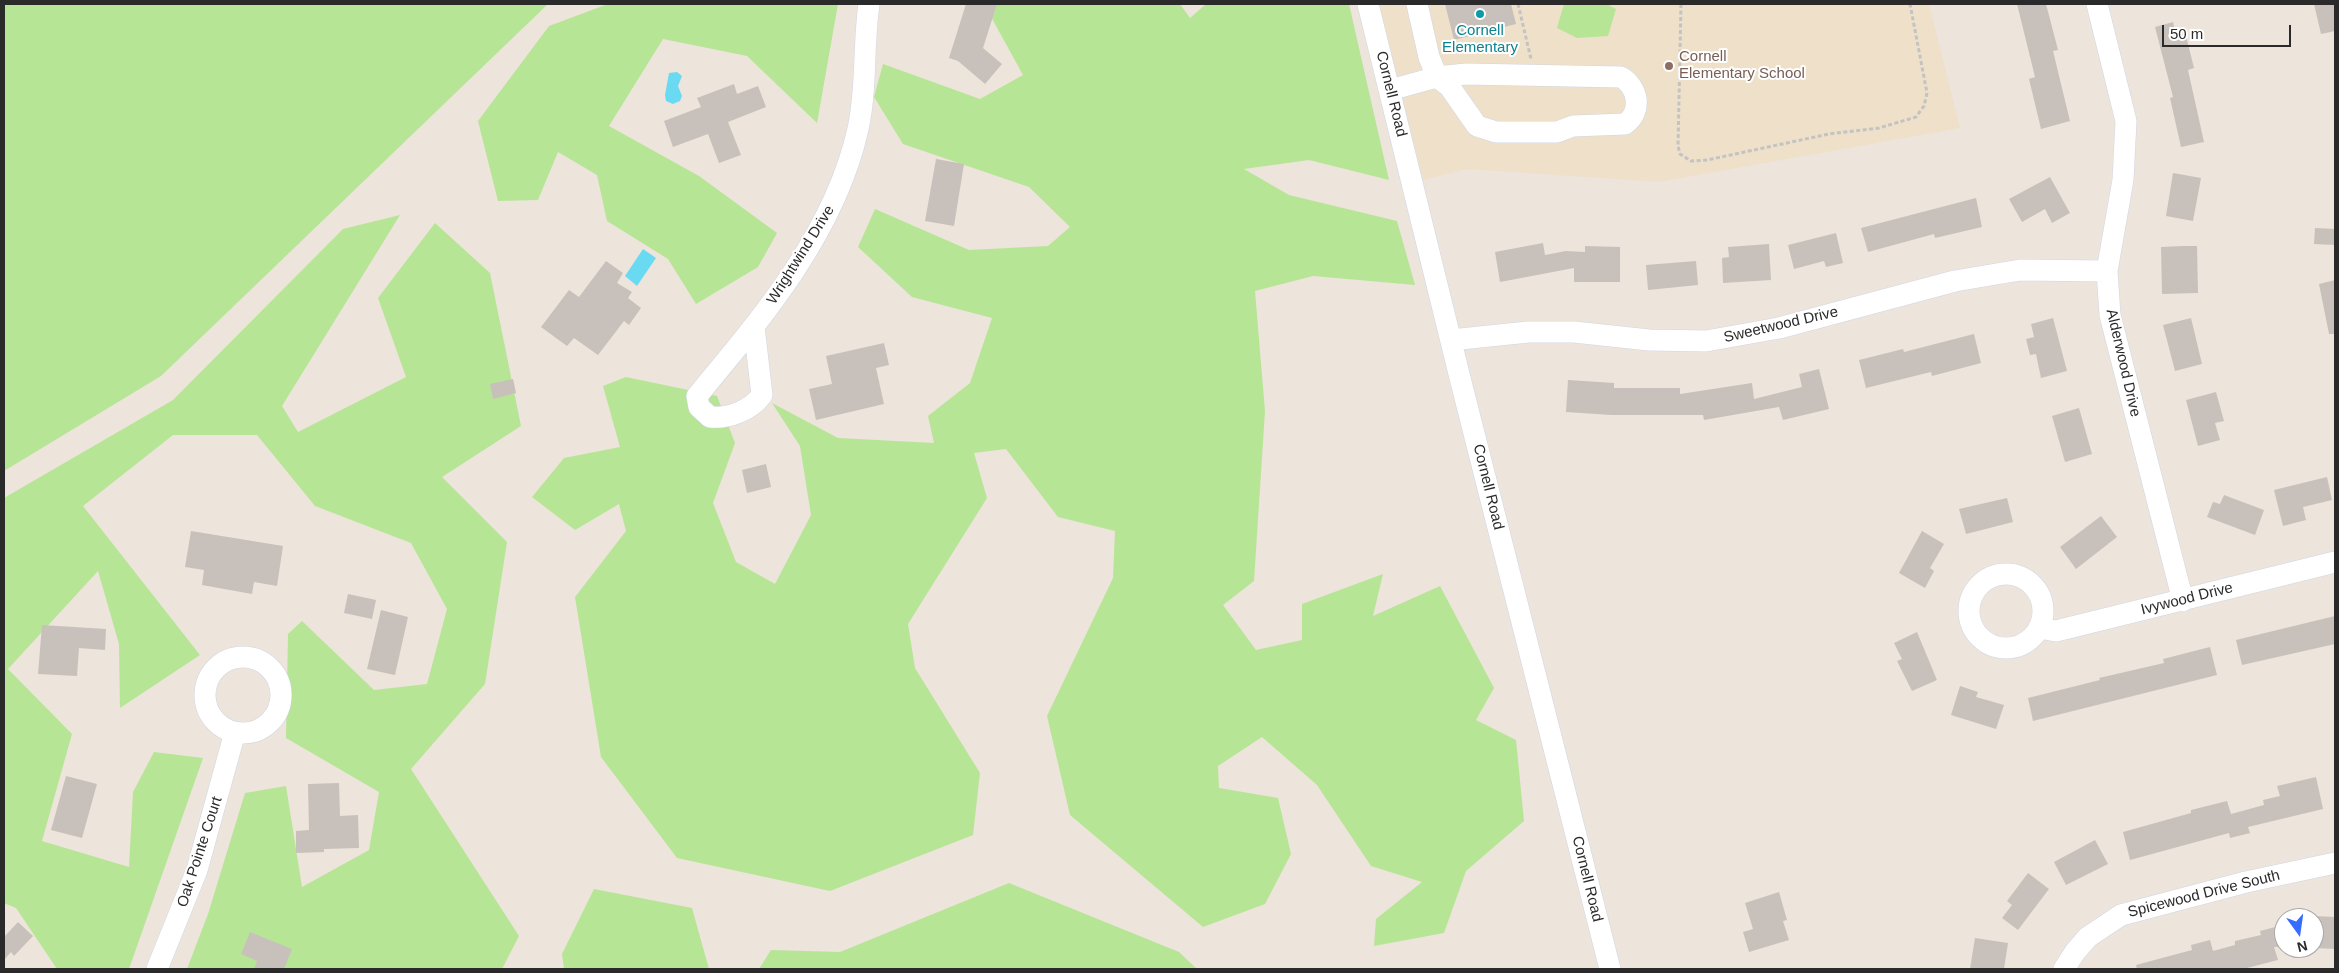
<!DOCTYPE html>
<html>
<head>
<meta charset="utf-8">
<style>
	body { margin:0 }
	#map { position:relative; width:2339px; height:973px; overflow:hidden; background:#ede4db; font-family:Helvetica,sans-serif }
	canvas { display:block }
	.frame { position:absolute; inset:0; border:5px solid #2a2a2a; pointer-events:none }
	.north { position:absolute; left:2274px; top:908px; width:50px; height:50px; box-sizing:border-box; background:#fff; border:1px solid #aaa; border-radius:50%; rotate:166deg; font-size:14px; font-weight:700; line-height:20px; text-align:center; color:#2a2a2a }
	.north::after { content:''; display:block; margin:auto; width:18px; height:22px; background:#366cff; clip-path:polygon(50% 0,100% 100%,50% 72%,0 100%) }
	.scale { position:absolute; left:2162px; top:25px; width:129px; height:22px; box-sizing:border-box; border:2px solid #2a2a2a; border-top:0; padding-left:6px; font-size:15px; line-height:18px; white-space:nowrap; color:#2a2a2a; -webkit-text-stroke:4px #fff; paint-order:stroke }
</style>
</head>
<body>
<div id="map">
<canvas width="2339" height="973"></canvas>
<div class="frame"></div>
<div class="north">N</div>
<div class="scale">50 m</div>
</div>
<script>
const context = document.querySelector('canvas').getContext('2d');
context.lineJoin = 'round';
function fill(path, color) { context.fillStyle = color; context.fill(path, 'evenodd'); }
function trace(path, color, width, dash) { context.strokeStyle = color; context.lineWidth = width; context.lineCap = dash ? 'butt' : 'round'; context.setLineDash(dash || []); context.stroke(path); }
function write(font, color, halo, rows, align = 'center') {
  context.font = font + ' Helvetica,sans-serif'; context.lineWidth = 4; context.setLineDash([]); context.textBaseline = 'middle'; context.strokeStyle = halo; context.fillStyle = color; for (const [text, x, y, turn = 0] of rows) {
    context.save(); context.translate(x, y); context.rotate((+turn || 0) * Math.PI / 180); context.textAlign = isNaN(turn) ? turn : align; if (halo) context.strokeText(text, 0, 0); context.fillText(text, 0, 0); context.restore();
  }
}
const education = new Path2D(`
	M1379 4H1929L1960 128 1659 182 1468 169 1423 180Z`);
const green = new Path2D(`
	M4 4H548L161 376 4 471Z
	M608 4H838L817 123 747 56 663 39 609 126 699 176 777 233 758 267 696 304 668 259 607 221 597 175 558 152 538 200 498 201 478 121 549 26Z
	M984 4H1180L1190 18 1206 4H1349L1389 180 1309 160 1244 169 1289 195 1397 221 1415 285 1313 276 1255 291 1265 411 1254 581 1223 605 1256 650 1302 640V604L1383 574 1373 616 1440 586 1494 688 1476 720 1516 740 1524 821 1466 871 1444 933 1374 946 1376 919 1422 882 1371 866 1317 785 1262 737 1218 766 1219 788 1278 798 1291 854 1265 904 1203 927 1070 815 1047 716 1113 578 1115 531 1058 517 1006 449 974 453 987 498 908 624 915 668 980 773 973 835 830 891 677 858 601 757 575 597 626 531 619 504 575 530 532 497 564 458 620 447 603 386 626 377 717 396 735 443 713 503 736 562 775 584 811 515 800 446 772 403 838 438 934 443 928 416 970 383 992 318 912 297 858 247 875 209 969 250 1048 246 1070 227 1029 187 903 144 874 97 883 64 980 99 1023 75Z
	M1564 4H1609L1610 6 1616 9 1608 36 1577 38 1557 28Z
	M400 215 282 406 298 432 406 377 378 298 435 223 490 273 521 426 442 477 507 542 485 684 411 769 519 936 502 969H187L208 914 245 793 286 786 302 887 369 850 379 792 286 738 288 634 302 621 374 690 427 684 447 609 411 543 315 506 257 435H173L83 506 200 655 120 708 119 644 98 571 8 669 72 734 42 841 129 867 133 792 154 752 203 758 129 969H57L16 908 4 903V498L173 400 343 229Z
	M1009 883 1179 952 1197 969H759L771 950 840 952Z
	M594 889 692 908 709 969H564L562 954Z`);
const water = new Path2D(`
	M677 72 682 76 678 86 682 96 680 101 673 104 666 101 665 95 669 73Z
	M643 249 656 258 637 286 625 276Z`);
const building = new Path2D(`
	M966 4H997L983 48 1002 64 985 84 958 61 949 58Z
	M1445 4H1511L1516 24 1454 40Z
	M2017 4H2046L2058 50 2053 51 2070 121 2041 129 2029 79 2035 77Z
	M2314 4H2335V31L2321 34Z
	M2173 22 2175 31 2184 28 2194 68 2188 70 2204 142 2181 147 2170 98 2173 97 2155 27Z
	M734 84 737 94 758 86 766 107 728 122 741 155 719 163 708 134 673 147 664 121 701 107 697 98Z
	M936 159 964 164 954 226 925 221Z
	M2173 173 2201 178 2193 221 2166 216Z
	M2050 177 2070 213 2052 223 2045 209 2022 222 2009 199Z
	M1976 198 1982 227 1935 238 1934 234 1868 252 1861 228Z
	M2315 228 2335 229V245L2314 244Z
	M1836 233 1843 263 1826 267 1824 261 1794 269 1788 245Z
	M1543 243 1545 255 1566 251 1585 252V246L1620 247V282H1574V268L1500 282 1495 252Z
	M1769 244 1771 280 1723 283 1722 258 1729 257 1728 247Z
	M2183 246H2197L2198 293 2162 294 2161 247Z
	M606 261 623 273 617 283 632 292 628 298 641 308 629 325 624 321 598 355 574 338 567 346 541 327 569 290 579 297Z
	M1696 261 1698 285 1648 290 1646 265Z
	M2335 280V334H2329L2319 284Z
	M2053 318 2067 371 2041 378 2036 354 2030 355 2026 339 2034 337 2031 324Z
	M2191 318 2202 364 2175 371 2163 325Z
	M1974 334 1981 363 1932 376 1931 372 1866 388 1859 360 1903 349 1904 352Z
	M884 343 889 365 876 368 884 404 816 420 809 389 832 384 826 356Z
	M1819 369 1829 409 1783 420 1779 407 1704 420 1703 415H1611L1566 412 1568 380 1614 383V388H1680V394L1752 383 1754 399 1802 387 1799 374Z
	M513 379 516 393 493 399 490 384Z
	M2216 392 2224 421 2215 423 2220 440 2198 446 2186 400Z
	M2079 408 2092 454 2065 462 2052 416Z
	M766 464 771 487 747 493 742 470Z
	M2327 477 2332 500 2303 507 2306 520 2283 526 2274 490Z
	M2224 495 2264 510 2255 535 2207 517 2213 502 2220 504Z
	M2007 498 2013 522 1966 534 1959 509Z
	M2101 516 2117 537 2076 569 2060 547Z
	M191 531 283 546 277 586 254 582 252 594 202 585 204 570 185 567Z
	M1922 531 1944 544 1930 568 1934 571 1925 588 1899 573Z
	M348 594 376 600 372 619 344 613Z
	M381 610 408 617 395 675 367 669Z
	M2335 616V644L2242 665 2236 640Z
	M42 625 106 629 105 650 79 648 77 676 38 674Z
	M1917 632 1937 680 1912 691 1897 661 1902 659 1894 643Z
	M2210 647 2217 675 2033 721 2028 698 2100 680 2099 678 2164 663 2163 659Z
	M1960 686 1978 692 1976 697 2004 705 1996 729 1951 715Z
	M66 776 97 784 82 838 51 830Z
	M2316 777 2323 809 2248 827 2250 833 2230 838 2229 833 2130 860 2123 832 2191 813V810L2227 801 2231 814 2264 805 2263 800 2280 796 2277 786Z
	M339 783 340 816 358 815 359 848 324 849V852L296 853V831L309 830 308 784Z
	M2095 840 2108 864 2066 885 2054 862Z
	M2028 873 2049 889 2018 930 2002 918 2012 905 2007 901Z
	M1779 892 1787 920 1783 921 1789 940 1749 952 1743 932 1753 929 1745 903Z
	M2314 916 2335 917V949L2314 948Z
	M18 922 33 936 14 956 11 952 4 960V937Z
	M2279 926 2284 947H2274L2278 960 2243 969H2137L2136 965 2192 950 2191 945 2210 940 2213 951 2235 945V941L2261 935 2260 931Z
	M250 932 292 949 284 969H254L257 961 241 954Z
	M1975 938 2008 943 2004 969H1970Z`);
const path = new Path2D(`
	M1518 4 1531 59
	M1681 4 1678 146 1680 154 1691 161 1707 160 1829 134 1879 128 1916 117 1924 106 1927 93 1910 4`);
const minor = new Path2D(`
	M1368 4 1460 378 1610 969
	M2097 4 2126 121 2123 180 2107 271 2110 315 2183 601
	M1390 90 1437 77 1466 74 1621 77C1638 87 1643 111 1625 124L1573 126 1557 132H1496L1477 126 1449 86 1437 77 1429 57 1417 4
	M754 327 762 395C751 410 729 419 710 417L699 407 697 396C763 317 835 232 858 129 867 88 863 45 869 4
	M1451 340 1528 332H1574L1649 340 1706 341 1779 328 1955 281 2020 270 2107 271
	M1969 611a37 37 0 1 1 74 0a37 37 0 1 1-74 0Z
	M2039 628 2056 631 2335 562
	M205 695a38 38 0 1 1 76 0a38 38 0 1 1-76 0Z
	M157 969 197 870 235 732
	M2064 969 2075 952 2088 937 2121 915 2246 882 2335 863`);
const markers = [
	[1480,14,5,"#0f9aa8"],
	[1669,66,5,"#8d6e63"]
];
const cultureNames = [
	["Cornell",1480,31],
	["Elementary",1480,48]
];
const educationNames = [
	["Cornell",1679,57],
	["Elementary School",1679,74]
];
const streetNames = [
	["Cornell Road",1391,94,76],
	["Wrightwind Drive",801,255,-58],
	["Sweetwood Drive",1781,325,-13],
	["Alderwood Drive",2123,363,77],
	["Cornell Road",1488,487,76],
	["Ivywood Drive",2187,599,-14],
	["Oak Pointe Court",200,852,-72],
	["Cornell Road",1587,879,76],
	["Spicewood Drive South",2204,894,-14]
];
fill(education, '#efe0ca');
fill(green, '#b7e596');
fill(water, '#6adaf2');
fill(building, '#c8c1bb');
trace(minor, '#d0d6e3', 22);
trace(path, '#c3c3c3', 3, [4, 2.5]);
trace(minor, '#fff', 21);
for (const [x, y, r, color] of markers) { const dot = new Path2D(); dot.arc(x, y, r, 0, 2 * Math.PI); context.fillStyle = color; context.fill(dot); trace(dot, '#fff', 2); }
write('15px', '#0d838f', '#fff', cultureNames);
write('15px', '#785e54', '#fff', educationNames, 'left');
write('15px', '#2a2a2a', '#fff', streetNames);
</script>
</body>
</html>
